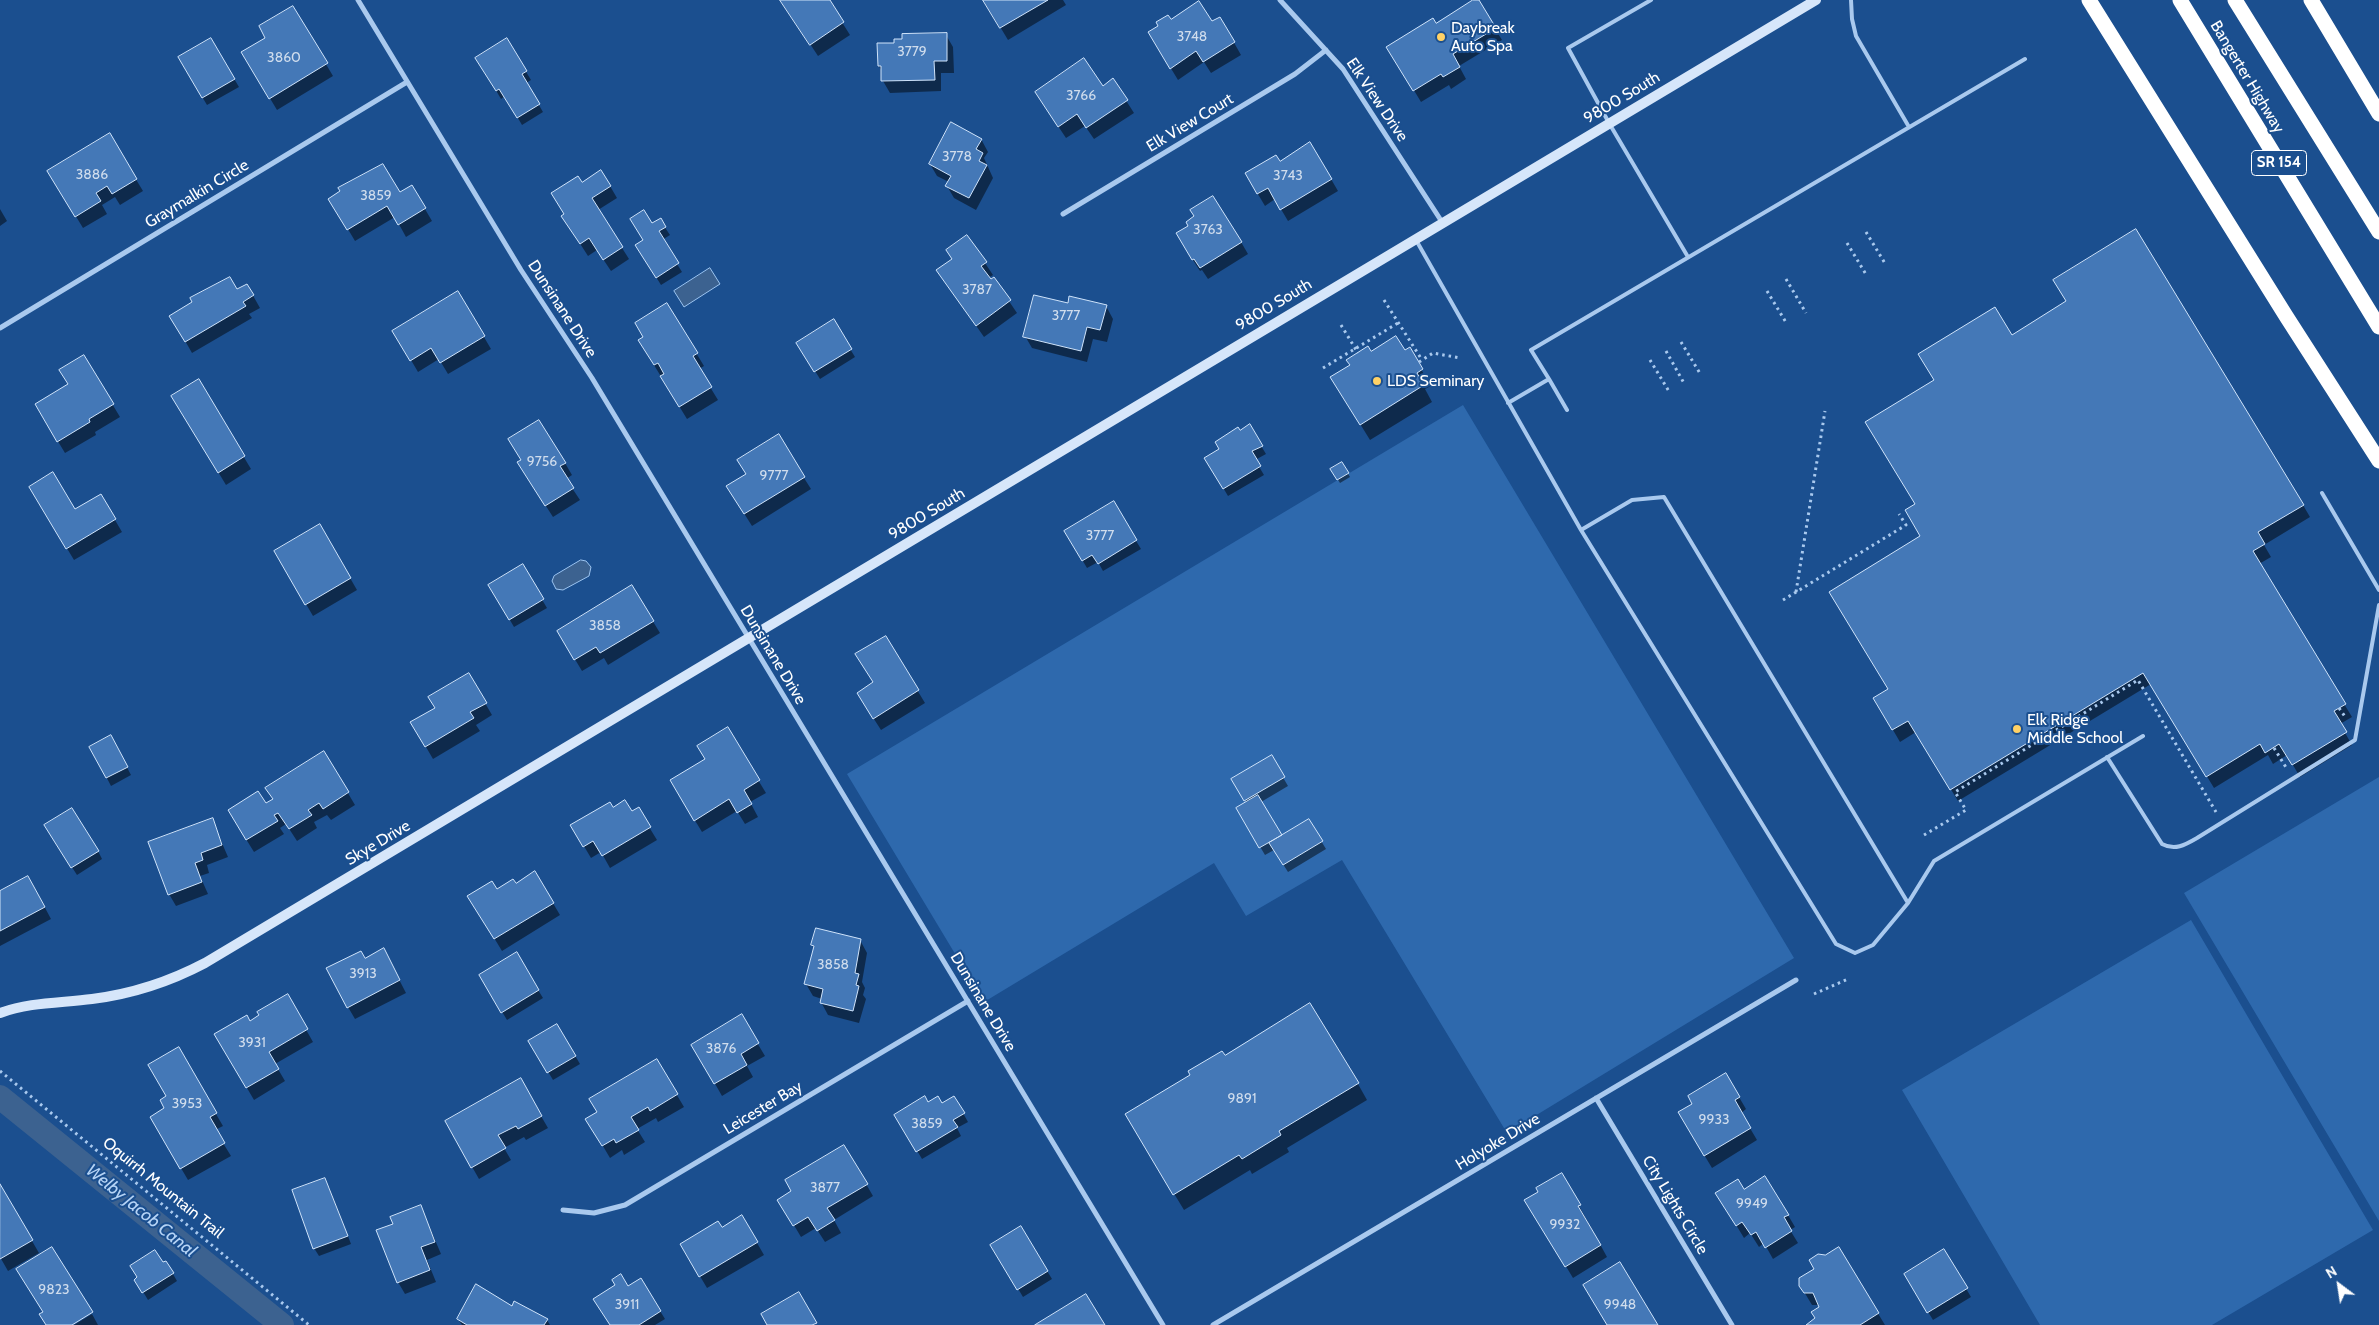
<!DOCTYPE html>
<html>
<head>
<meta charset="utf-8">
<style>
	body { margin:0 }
	#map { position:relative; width:2379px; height:1325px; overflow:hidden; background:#1b4f8f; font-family:Cabin,sans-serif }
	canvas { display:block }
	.north { position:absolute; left:2314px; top:1260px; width:50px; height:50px; -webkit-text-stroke:4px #1b4f8f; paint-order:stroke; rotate:329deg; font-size:14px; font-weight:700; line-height:20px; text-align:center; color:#fff }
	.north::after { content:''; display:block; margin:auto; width:18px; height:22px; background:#fff; clip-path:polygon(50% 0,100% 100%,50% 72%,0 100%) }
</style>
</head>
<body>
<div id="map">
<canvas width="2379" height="1325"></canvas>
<div class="north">N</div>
</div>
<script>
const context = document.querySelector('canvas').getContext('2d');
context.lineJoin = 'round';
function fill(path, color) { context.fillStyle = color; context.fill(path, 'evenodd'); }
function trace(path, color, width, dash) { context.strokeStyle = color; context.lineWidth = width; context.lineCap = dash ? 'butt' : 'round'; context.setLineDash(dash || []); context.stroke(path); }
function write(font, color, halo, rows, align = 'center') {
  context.font = font + ' Cabin,sans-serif'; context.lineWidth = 4; context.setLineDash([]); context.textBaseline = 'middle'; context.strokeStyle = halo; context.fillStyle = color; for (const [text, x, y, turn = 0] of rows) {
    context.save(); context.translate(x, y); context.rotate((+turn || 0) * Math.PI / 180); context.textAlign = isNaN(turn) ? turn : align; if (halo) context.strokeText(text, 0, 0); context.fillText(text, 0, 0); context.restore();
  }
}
const green = new Path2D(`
	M1463 405 1794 958 1507 1133 1342 860 1246 916 1214 863 984 1002 847 774Z
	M2379 777V1221L2184 893Z
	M2191 920 2373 1230 2212 1325H2040L1902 1090Z`);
const water = new Path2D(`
	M710 268 720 284 684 307 674 291Z
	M581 560 586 561 591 567 589 576 563 590 556 589 552 581 554 576Z`);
const shadow = new Path2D(`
	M781 0H828L850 35 818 56Z
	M984 0H1063L1066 5 1008 40Z
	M1477 0 1502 40 1459 66 1466 79 1451 89 1449 85 1421 102 1388 47 1436 25Z
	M292 7 333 76 277 110 250 65 267 38Z
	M1220 18 1241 55 1211 73 1204 62 1178 80 1149 32 1170 20 1212 23Z
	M946 35 953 47 954 73H941V91L890 93 883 81 882 72 879 66 895 44Z
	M211 40 239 87 207 105 179 58Z
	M507 40 531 80 526 83 543 112 522 125 505 96 501 99 477 58Z
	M1113 80 1134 113 1094 139 1085 126 1066 138 1036 93 1103 87Z
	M109 135 143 191 120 205 115 197 102 205 107 214 83 228 49 172Z
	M981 139 988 152 984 158 993 178 976 210 954 198 947 186 949 182 937 176 930 164Z
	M1279 162 1331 179 1338 191 1288 221 1275 199 1265 206 1246 174Z
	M582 184 610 186 617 198 598 210 629 259 611 271 597 250 588 256 570 228 566 214Z
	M412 187 432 221 406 237 395 217 355 241 330 199 399 194Z
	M0 209 7 221 0 226Z
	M660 220 670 235 662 240 682 272 661 285 637 246 645 241 652 225Z
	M967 236 993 275 988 278 991 281 994 279 1017 313 984 337 938 271 953 260Z
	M1241 242 1248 254 1208 279 1202 270 1200 271 1184 246Z
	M247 285 260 308 249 314 252 318 192 353 171 316Z
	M458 293 491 349 448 374 439 359 418 372 394 331Z
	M1068 304 1106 306 1113 319 1107 342 1093 339 1087 362 1032 348 1025 336Z
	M667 305 704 366 699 369 718 400 687 419 646 352 644 337Z
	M833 321 855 357 820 379 798 343Z
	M2011 336 2303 505 2310 517 2264 545 2271 557 2259 564 2352 717 2340 724 2352 745 2300 777 2287 755 2273 764 2268 755 2214 788 2151 684 1958 801 1916 732 1900 742 1875 699 1890 690 1921 537 1916 505Z
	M1409 349 1431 386 1425 389 1432 402 1370 440 1341 393 1351 366 1371 353 1404 352Z
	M84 357 120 417 95 432 96 435 65 453 36 405 69 385Z
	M198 381 251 469 226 485 173 397Z
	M1249 426 1266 454 1255 460 1264 475 1228 496 1206 459 1221 450Z
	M565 463 572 475 566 479 580 500 553 517 526 475Z
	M1342 464 1350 477 1340 483 1332 470Z
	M804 478 811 489 752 526 735 499Z
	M30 487 75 511 101 496 122 532 74 560Z
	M1113 503 1141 549 1103 571 1098 562 1087 568 1065 531Z
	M320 526 357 590 313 616 275 551Z
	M522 566 547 608 514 627 490 586Z
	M632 587 660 633 608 665 604 658 582 671 558 631Z
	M885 637 925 703 881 730 865 705 874 683Z
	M468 674 492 715 476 725 480 731 433 759 412 723 436 708Z
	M727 729 766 793 750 802 758 817 745 824 737 811 702 832 671 781 707 759Z
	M111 737 131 775 111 786 91 747Z
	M324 753 355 805 331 820 327 815 314 822 317 828 297 841 286 824 280 828 284 834 254 852 236 823 274 800Z
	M1271 757 1288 786 1261 802 1282 837 1309 821 1326 849 1288 872 1274 850 1265 855 1237 808 1247 803 1233 780Z
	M613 809 631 813 638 809 657 840 610 868 601 852 591 858 572 826Z
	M212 820 228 857 207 865 209 873 200 876 208 894 176 906 169 894Z
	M50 833 98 851 102 859 77 875Z
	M535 873 560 915 502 951 476 908 497 891 515 884Z
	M35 889 51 919 0 946V892Z
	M860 940 867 953 862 982 865 988 863 995 866 999 859 1023 828 1015 821 1002 822 999 813 996 806 984 815 950 812 945Z
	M516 954 543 998 507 1020 480 975Z
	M365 960 390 962 406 993 355 1019 348 1007Z
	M287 996 313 1042 275 1064 285 1081 254 1100 216 1035 250 1023Z
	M741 1016 765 1056 747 1066 753 1077 722 1096 693 1045Z
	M557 1025 580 1064 553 1080 530 1041Z
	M178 1049 223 1126 215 1130 231 1156 188 1180 151 1117 166 1109Z
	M1224 1057 1358 1084 1367 1100 1287 1148 1289 1152 1252 1174 1250 1170 1184 1210 1136 1131Z
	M656 1060 684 1107 658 1122 656 1118 637 1129 645 1142 624 1155 622 1150 610 1158 587 1119 599 1112Z
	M1726 1075 1746 1109 1741 1113 1757 1140 1712 1168 1679 1113 1694 1104Z
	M520 1080 548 1128 526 1140 524 1137 504 1148 511 1160 479 1179 446 1121Z
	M954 1097 968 1122 957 1128 961 1136 922 1159 896 1115 928 1104 942 1105Z
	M844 1146 873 1196 834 1220 841 1233 825 1242 816 1228 801 1237 779 1200 793 1192Z
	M1562 1175 1607 1257 1573 1278 1526 1200Z
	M0 1186 39 1253 8 1271 0 1257Z
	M329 1187 351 1244 319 1256 314 1248Z
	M1744 1190 1788 1215 1795 1227 1790 1230 1798 1243 1773 1259 1764 1243 1759 1247 1750 1233 1744 1238 1724 1205Z
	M421 1207 441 1254 427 1260 436 1282 405 1294 398 1282 394 1224Z
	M742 1217 764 1255 707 1288 681 1244 722 1229Z
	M1020 1227 1052 1279 1023 1297 992 1245Z
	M1839 1249 1885 1325H1808L1817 1319 1820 1308 1819 1305H1812L1800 1285 1826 1257Z
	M1944 1251 1971 1297 1933 1320 1905 1274Z
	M166 1262 177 1281 148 1300 136 1280Z
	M641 1280 665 1319 655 1325H611L617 1286 628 1288Z
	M512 1308 547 1320 550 1325H462L458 1319Z
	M92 1314 98 1325H74Z`);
const canal = new Path2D(`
	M0 1097 282 1325`);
const building = new Path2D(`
	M780 0H830L844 22 810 45Z
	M983 0H1048L1000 28Z
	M1473 0H1479L1496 28 1453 54 1460 67 1443 77 1441 74 1413 91 1386 47 1433 18 1436 23Z
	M1199 1 1212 21 1220 17 1235 42 1203 62 1196 51 1170 69 1148 32 1158 26 1156 22 1168 15 1171 19Z
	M293 6 328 63 269 99 241 52 265 38 259 26Z
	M947 33V61H934L935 80 881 81V66H878L877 43H894V39H902V34Z
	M211 38 235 79 202 98 178 57Z
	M507 38 527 71 522 74 540 104 517 118 499 89 496 91 475 58Z
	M1084 58 1103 86 1113 78 1128 100 1086 128 1077 114 1058 127 1035 92Z
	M951 122 982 139 976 149 983 153 979 161 987 165 969 198 945 186 951 176 929 164Z
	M110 133 137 179 112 194 107 186 96 193 101 201 75 217 47 171Z
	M1310 142 1332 179 1280 210 1268 188 1257 194 1245 173 1276 155 1280 161Z
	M383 164 400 192 412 185 426 208 398 225 387 206 347 230 328 199 340 191 338 188Z
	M601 170 611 186 592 198 623 247 603 260 589 238 580 244 561 216 564 214 551 193 578 176 582 182Z
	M1213 196 1242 242 1200 268 1194 259 1192 260 1176 233 1188 226 1186 222 1194 216 1190 210Z
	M644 210 652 223 661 218 666 227 659 231 679 263 656 278 635 245 643 240 630 219Z
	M2136 229 2304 505 2258 532 2265 544 2253 551 2346 704 2334 711 2347 732 2292 765 2279 744 2265 753 2260 744 2206 777 2143 673 1950 790 1908 721 1892 730 1873 698 1888 689 1829 592 1920 536 1905 510 1915 504 1865 422 1934 380 1918 354 1995 307 2012 335 2066 301 2053 280Z
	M967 235 987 262 981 266 991 279 994 277 1011 300 976 326 936 270 952 259 946 250Z
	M230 277 237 289 247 284 254 295 243 302 246 306 185 342 169 316 192 302 190 298Z
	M458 291 485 336 440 363 431 348 410 361 392 331Z
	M1034 295 1068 303 1069 296 1107 305 1100 330 1087 327 1081 351 1023 337Z
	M667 303 698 353 693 356 712 387 679 407 660 376 664 374 658 363 654 365 638 340 643 337 635 323Z
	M834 319 852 349 814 372 796 343Z
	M1396 336 1405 350 1410 347 1423 369 1417 373 1424 385 1360 425 1330 377 1350 365 1346 360 1368 346 1371 351Z
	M84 355 114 404 89 419 90 422 57 442 35 404 68 384 59 370Z
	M199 379 245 456 218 473 171 396Z
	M539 420 566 463 560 466 574 488 545 506 517 462 521 460 508 439Z
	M1250 424 1263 446 1252 451 1261 466 1223 489 1204 458 1219 449 1215 442 1238 427 1240 430Z
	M779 434 805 477 744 514 726 486 746 474 737 460Z
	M1342 462 1349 473 1337 480 1330 469Z
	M53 472 75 509 101 494 116 519 66 549 29 487Z
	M1114 501 1137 540 1098 564 1092 555 1082 561 1064 531Z
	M320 524 351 578 305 605 274 551Z
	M523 564 544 599 509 620 488 585Z
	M632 585 654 621 600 653 596 647 574 660 557 631Z
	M886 636 919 690 873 719 857 693 873 682 855 654Z
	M469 673 487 703 470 712 474 718 425 747 410 722 435 708 428 697Z
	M728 727 760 780 744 790 752 804 737 813 729 799 694 821 670 780 705 759 697 746Z
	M111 735 128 767 106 778 89 747Z
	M324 751 349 792 323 809 319 803 308 810 312 815 289 829 278 813 274 815 278 821 246 840 228 810 258 791 266 803 273 799 265 788Z
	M1272 755 1285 777 1244 801 1231 779Z
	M1258 795 1282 835 1259 848 1236 808Z
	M625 800 632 811 639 807 651 827 602 856 593 841 583 847 570 825 610 802 613 807Z
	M72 808 99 851 71 868 44 825Z
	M213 818 222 845 201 853 203 860 195 863 202 882 168 895 148 842Z
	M1309 819 1323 841 1283 865 1269 843Z
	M535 871 554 903 494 939 467 896 492 881 497 889 513 879 516 883Z
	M28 876 45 907 0 931V891Z
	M816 928 861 939 855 973 859 974 856 985 859 986 853 1011 820 1003 823 989 804 984 814 946 811 945Z
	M384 948 400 980 347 1008 326 968 361 951 365 958Z
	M517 952 539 990 501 1013 479 975Z
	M288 994 308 1029 269 1052 279 1069 246 1088 214 1034 247 1015 250 1021 259 1015 257 1012Z
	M1310 1003 1359 1083 1279 1131 1281 1135 1242 1159 1239 1155 1173 1195 1125 1114 1190 1075 1188 1071 1222 1051 1225 1055Z
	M742 1014 759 1043 741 1054 747 1065 714 1084 691 1045Z
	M557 1024 576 1056 547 1073 528 1041Z
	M179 1047 217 1113 210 1117 225 1143 180 1169 150 1117 164 1108 160 1100 166 1096 148 1065Z
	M657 1059 678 1094 650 1111 648 1107 631 1117 639 1130 616 1143 614 1139 602 1146 585 1119 597 1112 589 1099Z
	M1726 1073 1740 1097 1735 1100 1751 1128 1704 1156 1678 1112 1692 1104 1688 1096Z
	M521 1078 542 1116 518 1129 516 1126 498 1135 506 1148 471 1168 445 1121Z
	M925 1096 928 1102 938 1096 942 1103 954 1096 965 1113 953 1120 958 1127 916 1152 894 1115Z
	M844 1145 868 1184 827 1208 835 1220 817 1231 808 1217 793 1226 777 1200 791 1191 785 1180Z
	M1562 1173 1581 1205 1578 1206 1601 1245 1565 1267 1524 1200 1538 1192 1536 1188Z
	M1765 1176 1789 1215 1784 1217 1792 1231 1765 1248 1756 1232 1751 1235 1742 1222 1736 1226 1715 1193 1738 1179 1744 1189Z
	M325 1178 348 1236 313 1249 292 1190Z
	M0 1184 33 1240 0 1259Z
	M421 1205 435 1242 421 1247 430 1270 397 1283 376 1230 393 1224 390 1217Z
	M742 1215 758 1242 699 1277 680 1244 718 1221 722 1227Z
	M1021 1226 1048 1271 1017 1290 990 1245Z
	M52 1247 93 1312 72 1325H46L39 1314 43 1312 16 1269Z
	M1839 1247 1879 1313 1860 1325H1806L1815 1318 1811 1312 1819 1307 1813 1293H1804L1799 1286V1278L1814 1269 1809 1260 1818 1254 1825 1255Z
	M1944 1249 1968 1288 1927 1313 1904 1274Z
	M155 1250 163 1262 166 1261 174 1273 142 1293 134 1280 137 1277 130 1266Z
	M1620 1262 1658 1325H1607L1583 1285Z
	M621 1274 628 1286 641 1278 661 1311 639 1325H610L593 1299 615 1285 612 1280Z
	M476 1284 512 1306 514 1301 548 1319 544 1325H467L457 1319Z
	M799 1292 817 1323 812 1325H767L761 1314Z
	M1086 1294 1105 1325H1035Z`);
const path = new Path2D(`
	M1866 232 1886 265
	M1847 243 1867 276
	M1786 279 1806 313
	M1767 291 1787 324
	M1384 300 1422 360
	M1341 325 1358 353
	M1681 342 1701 375
	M1666 351 1685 385
	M1650 360 1670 393
	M1419 362 1433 353 1460 358
	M1323 368 1398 323
	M1796 592 1825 411
	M1783 600 1906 525 1899 514
	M2339 708 2346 718
	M2274 748 2287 769
	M1924 835 1966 810 1955 792 2138 680 2216 812
	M1814 994 1848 979
	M0 1071 309 1325`);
const service = new Path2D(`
	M1651 0 1568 48 1609 123 1688 257
	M1851 0 1852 19 1856 36 1909 127
	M1416 240 1581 530 1836 944 1855 953 1873 945 1908 903 1934 861 2143 736
	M1549 379 1531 350 2025 59
	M1508 403 1549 379 1567 410
	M2322 493 2379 590
	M1581 530 1632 500 1664 497 1908 903
	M2107 757 2162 844C2175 851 2185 845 2197 838L2355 740 2379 605`);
const minor = new Path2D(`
	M358 0 521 270 592 378 1163 1325
	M1280 0 1343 69 1442 222
	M1063 214 1295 74 1326 50
	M0 328 407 82
	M1596 1098 1732 1325
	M563 1210 594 1213 625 1205 968 1001
	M1213 1325 1796 980`);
const secondary = new Path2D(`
	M0 1013C29 1002 61 1003 92 999 132 994 169 982 205 963L1816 0`);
const motorway = new Path2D(`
	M2089 0 2286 316 2379 461
	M2180 0 2379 327
	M2235 0 2379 232
	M2311 0 2379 114`);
const markers = [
	[1441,37,5,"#ffd166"],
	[1377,381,5,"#ffd166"],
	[2017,729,5,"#ffd166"]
];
const numberNames = [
	["3748",1192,37],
	["3779",912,52],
	["3860",284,58],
	["3766",1081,96],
	["3778",957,157],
	["3886",92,175],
	["3743",1288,176],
	["3859",376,196],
	["3763",1208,230],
	["3787",977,290],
	["3777",1066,316],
	["9756",542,462],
	["9777",774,476],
	["3777",1100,536],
	["3858",605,626],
	["3858",833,965],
	["3913",363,974],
	["3931",252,1043],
	["3876",721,1049],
	["9891",1242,1099],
	["3953",187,1104],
	["9933",1714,1120],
	["3859",927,1124],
	["3877",825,1188],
	["9949",1752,1204],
	["9932",1565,1225],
	["9823",54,1290],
	["3911",627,1305],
	["9948",1620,1305]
];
const shields = [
	[2279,163,55]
];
const shieldNames = [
	["SR 154",2279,163]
];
const poiNames = [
	["Daybreak",1451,28],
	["Auto Spa",1451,46],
	["LDS Seminary",1387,381],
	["Elk Ridge",2027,720],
	["Middle School",2027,738]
];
const streetNames = [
	["Bangerter Highway",2247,77,59],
	["9800 South",1622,98,-31],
	["Elk View Drive",1377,100,56],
	["Elk View Court",1190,123,-31],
	["Graymalkin Circle",197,194,-31],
	["9800 South",1274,305,-31],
	["Dunsinane Drive",562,309,57],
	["9800 South",927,514,-31],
	["Dunsinane Drive",773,655,59],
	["Skye Drive",378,843,-31],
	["Dunsinane Drive",983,1002,59],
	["Leicester Bay",763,1108,-31],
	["Holyoke Drive",1498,1142,-31],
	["Oquirrh Mountain Trail",163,1188,39],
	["City Lights Circle",1675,1205,59]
];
const waterNames = [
	["Welby Jacob Canal",141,1211,39]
];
fill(green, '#2e69ad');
fill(water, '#3c6290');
trace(water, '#9cc4f0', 1);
fill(shadow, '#0007');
trace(canal, '#3c6290', 24);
fill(building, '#4478b7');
trace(building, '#cfe3fa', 1);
trace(path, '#a9c9ee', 3, [2.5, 4]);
trace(service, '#a9c9ee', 4);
trace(minor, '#a9c9ee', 5);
trace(secondary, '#d6e6fa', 10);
trace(motorway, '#fff', 15);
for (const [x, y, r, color] of markers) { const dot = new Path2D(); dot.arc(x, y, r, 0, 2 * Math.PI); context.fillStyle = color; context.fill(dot); trace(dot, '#1b4f8f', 2); }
write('14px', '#d0dded', null, numberNames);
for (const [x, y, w] of shields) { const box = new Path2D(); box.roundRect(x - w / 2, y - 12.5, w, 25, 4); context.fillStyle = '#1b4f8f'; context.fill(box); trace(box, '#fff', 1); }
write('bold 15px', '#fff', null, shieldNames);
write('16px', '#fff', '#1b4f8f', poiNames, 'left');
write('16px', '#fff', '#1b4f8f', streetNames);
write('italic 18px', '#b5d3f5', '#1b4f8f', waterNames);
</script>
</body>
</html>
